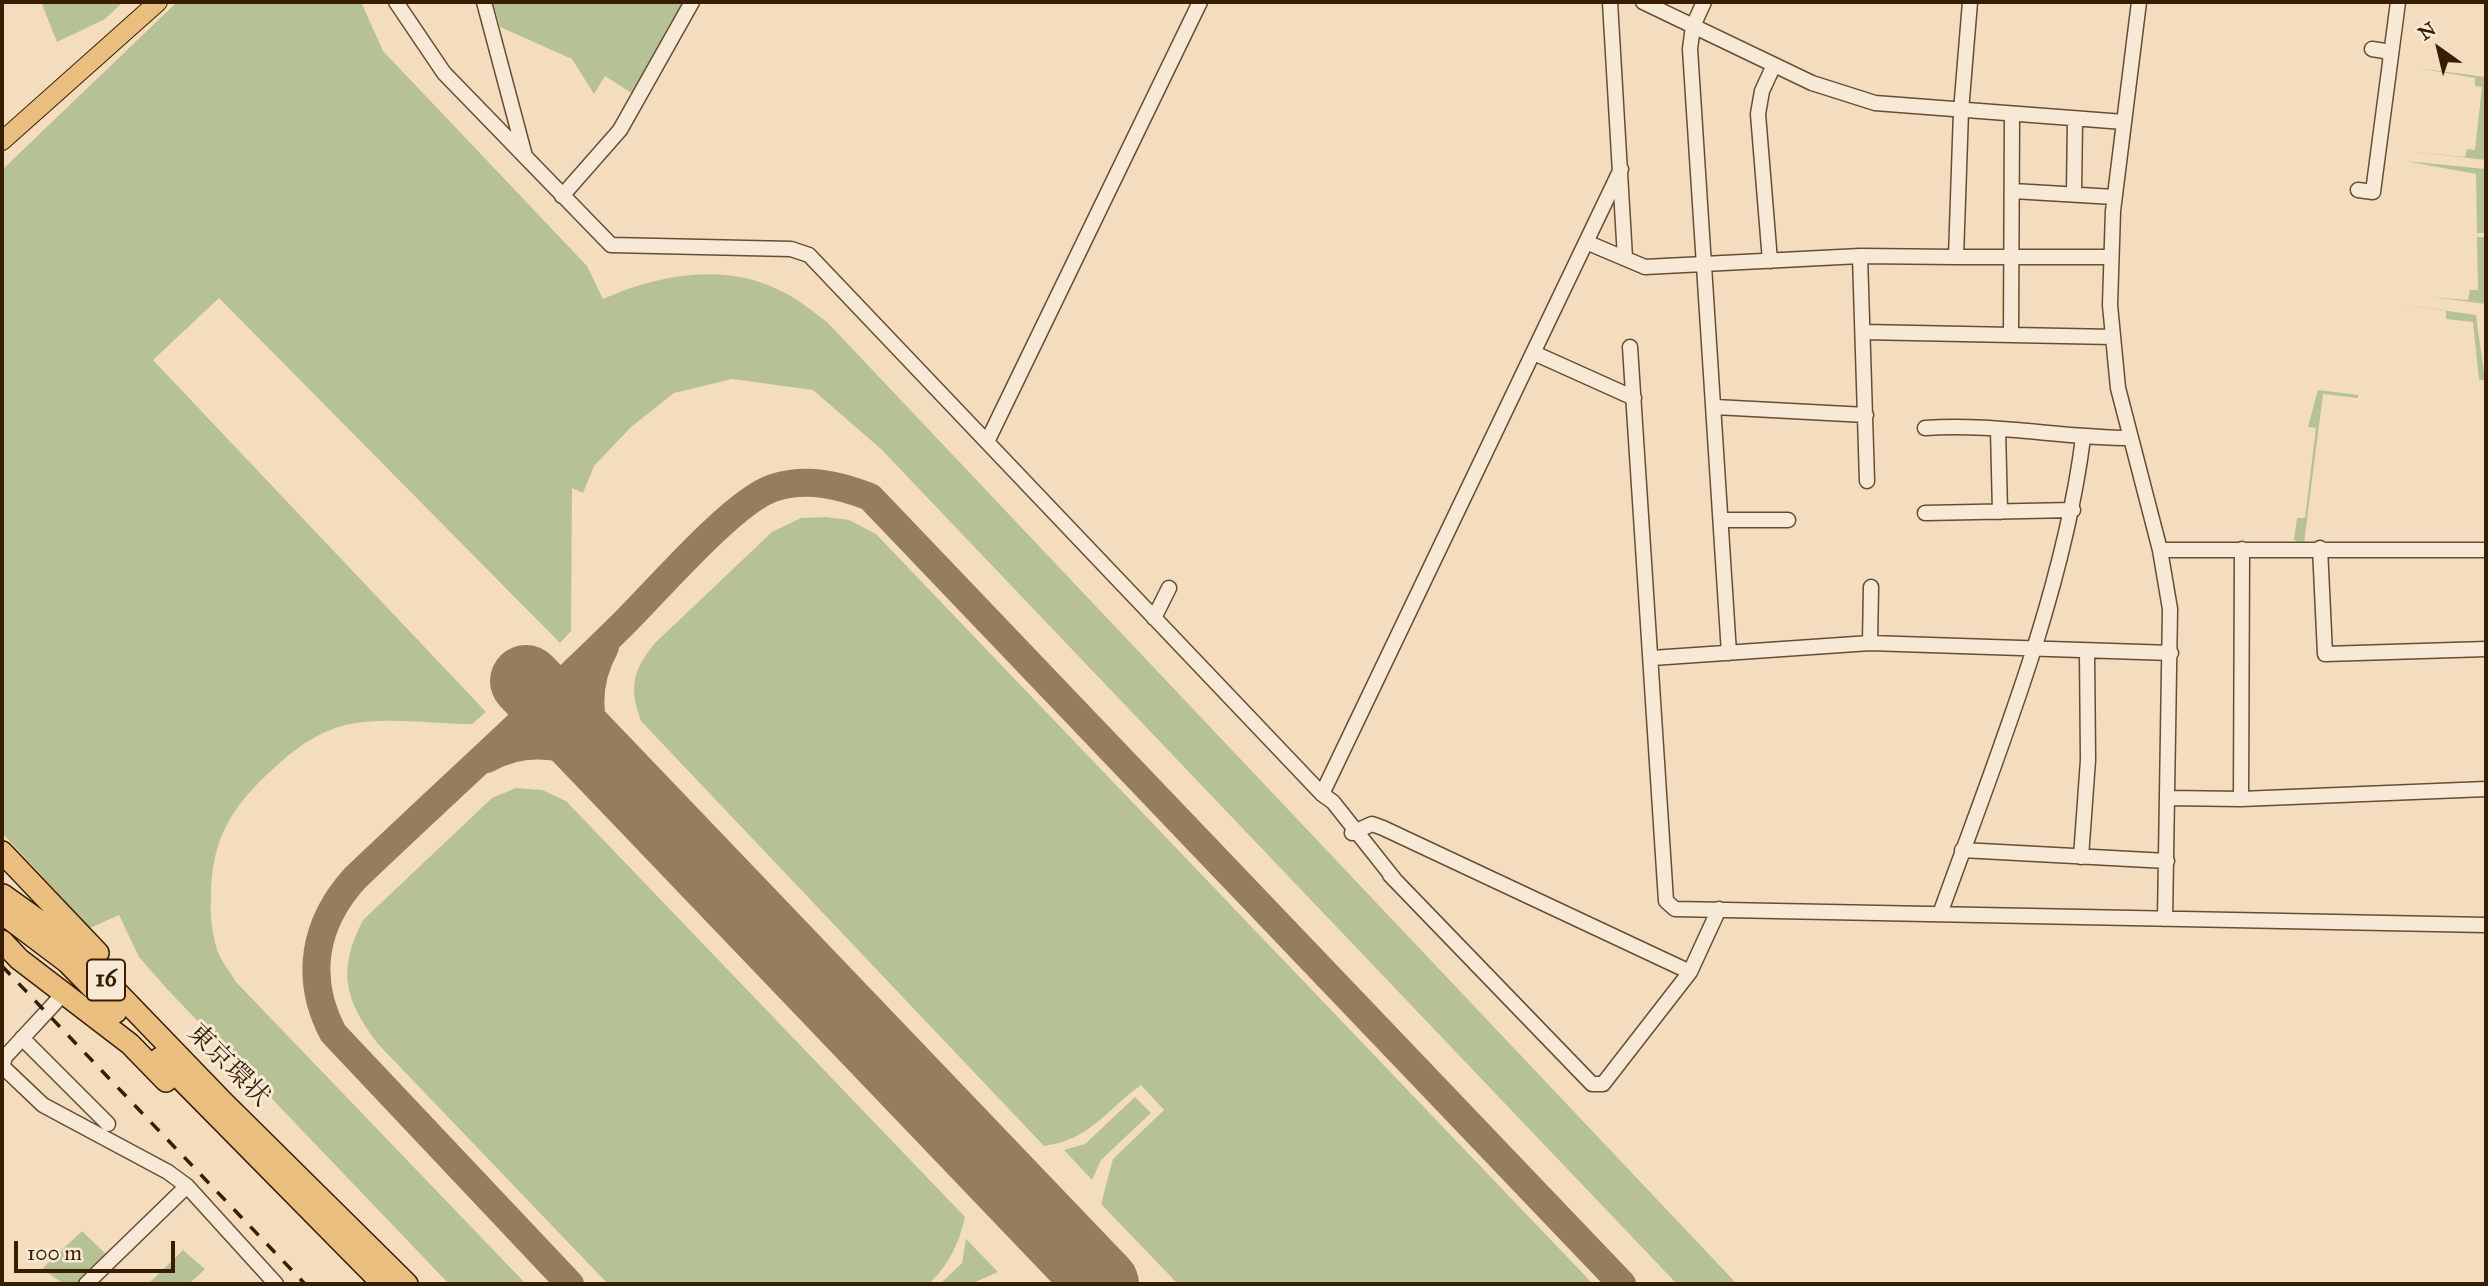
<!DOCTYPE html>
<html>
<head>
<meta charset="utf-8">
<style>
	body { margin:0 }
	#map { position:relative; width:2488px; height:1286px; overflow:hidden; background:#f3ddbe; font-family:"IM FELL Great Primer",serif }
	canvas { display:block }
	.frame { position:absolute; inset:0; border:4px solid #371e03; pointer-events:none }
	.north { position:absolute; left:2404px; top:14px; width:70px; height:70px; -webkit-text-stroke:5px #f7e9d5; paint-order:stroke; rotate:326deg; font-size:19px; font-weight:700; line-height:28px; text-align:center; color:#371e03 }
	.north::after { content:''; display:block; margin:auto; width:24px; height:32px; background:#371e03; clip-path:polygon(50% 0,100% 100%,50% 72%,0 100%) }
	.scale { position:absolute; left:14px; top:1241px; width:161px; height:32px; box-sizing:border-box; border:4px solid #371e03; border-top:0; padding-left:9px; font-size:21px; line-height:24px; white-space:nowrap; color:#371e03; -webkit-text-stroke:5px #f7e9d5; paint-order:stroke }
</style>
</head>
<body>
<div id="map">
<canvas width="2488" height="1286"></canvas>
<div class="frame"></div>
<div class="north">N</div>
<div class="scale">100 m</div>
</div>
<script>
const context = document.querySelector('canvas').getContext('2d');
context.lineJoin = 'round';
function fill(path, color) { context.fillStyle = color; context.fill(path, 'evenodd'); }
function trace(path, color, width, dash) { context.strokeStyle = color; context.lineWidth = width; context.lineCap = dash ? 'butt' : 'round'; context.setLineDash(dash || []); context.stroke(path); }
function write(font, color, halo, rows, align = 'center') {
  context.font = font + ' "IM FELL Great Primer","Noto Serif JP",serif'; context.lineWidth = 6; context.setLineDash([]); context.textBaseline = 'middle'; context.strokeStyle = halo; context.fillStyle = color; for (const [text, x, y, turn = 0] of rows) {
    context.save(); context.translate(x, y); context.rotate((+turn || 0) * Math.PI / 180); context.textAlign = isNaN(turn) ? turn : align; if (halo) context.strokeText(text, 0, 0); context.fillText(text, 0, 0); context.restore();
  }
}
const green = new Path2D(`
	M41 2H123L105 19 57 42Z
	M177 2H361L383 51 587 266 603 299C660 274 728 261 787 294 801 301 814 313 827 322L1737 1284H1677L881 449 813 390 732 379 674 393 631 427 594 466 583 493 572 488 571 631 560 643 219 298 153 360 486 712 472 724C432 724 383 716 345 725 316 733 294 749 273 769 231 807 211 840 211 897 210 914 212 934 217 950 221 961 230 972 236 982L526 1284H449L168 990 139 957 119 915 90 928 2 833V170Z
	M493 2H686L633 94 605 76 594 94 572 59 500 27Z
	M2417 68 2486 77V160L2406 151 2465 157 2467 149 2475 150 2482 87 2475 86V78Z
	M2405 161 2486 169V233H2477L2476 174Z
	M2477 237H2486V304L2431 297 2468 300 2470 290H2478Z
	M2387 302 2476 315 2485 380H2479L2473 322 2446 319V311Z
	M2318 390 2358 395V398L2323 394 2304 543H2297L2294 539 2297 518H2305L2316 428 2308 427Z
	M826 517 849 520 876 534 1593 1284H1178L1101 1204 1113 1159 1164 1110 1141 1085C1106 1110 1090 1140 1044 1146L641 721C629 688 632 671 655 643L772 532 801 518Z
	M516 788 542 790 566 801 965 1217C958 1246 949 1264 929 1284H608L378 1044C344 999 337 971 363 920L492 798Z
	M1135 1097 1151 1113 1101 1160 1092 1180 1064 1150 1085 1144Z
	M82 1231 108 1256 79 1284H64L42 1269Z
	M966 1239 998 1272 971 1284H940L962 1263Z
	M183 1250 205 1269 189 1284H148Z`);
const taxiway = new Path2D(`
	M605 647C580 693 588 737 619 778
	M487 759C528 735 577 745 612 773
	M1082 1263 1088 1284
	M570 1284 333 1033C304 978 314 923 355 878 443 794 534 712 621 626 655 593 732 502 773 488 807 477 839 485 870 497L1622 1284`);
const runway = new Path2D(`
	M526 681 1103 1284`);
const minor = new Path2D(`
	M396 2 444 73 611 245 791 249 809 255 1322 794 1333 802 1395 880
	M484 2 525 156
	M1610 2 1625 258
	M1643 2 1812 83 1875 103 2124 122
	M1704 2 1693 26 1690 49 1729 653
	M1970 2 1961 111 1956 257H2110
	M2139 2 2113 211 2110 305 2118 388 2160 550 2170 609 2165 919
	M2372 49 2391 52 2390 58
	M2358 190 2373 192 2398 2
	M2013 191 2114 197
	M2074 194 2075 119
	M562 196 620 130 692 2
	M1586 242 1645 267 1860 256 1956 257
	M1860 256 1867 481
	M1770 261 1758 114 1762 91 1774 65
	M1863 332 2113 337
	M2011 335 2012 114
	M1630 347 1666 901 1675 909 2486 925
	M1534 353 1634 398
	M1715 407 1866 415
	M1925 428C1994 423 2062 438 2131 438
	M1998 429 2000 512
	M987 442 1200 2
	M1925 513 2073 510
	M1722 520H1788
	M2320 548 2325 654 2486 649
	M2160 550H2486
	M1154 618 1169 588
	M1870 643 1871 587
	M1652 658 1870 643 2171 653
	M1322 794 1621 169
	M2168 798 2241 799 2486 789
	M2241 799 2242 549
	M1352 833 1372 824 1383 828 1690 972
	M1962 850 2167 861
	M2081 857 2088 760 2087 651
	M1390 875 1592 1084H1603L1690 972 1719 909
	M1940 914C1994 763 2063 597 2083 438
	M22 1038 108 1124
	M3 1067 43 1105 168 1172 187 1186 276 1284
	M2 1068 5 1057 64 993
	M86 1284 187 1186`);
const major = new Path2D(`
	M2 141 158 2`);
const highway = new Path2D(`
	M2 852 98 953
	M3 895 63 938 88 962 224 1103 407 1284
	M2 913 67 962 116 1012
	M2 941 19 959 130 1044 166 1081
	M160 1058 383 1284`);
const rail = new Path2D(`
	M2 966 305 1284`);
const shields = [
	[106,980,38]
];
const shieldNames = [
	["16",106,980]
];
const streetNames = [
	["東京環状",228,1066,45]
];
fill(green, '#b6c295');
trace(taxiway, '#957e60', 28);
trace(runway, '#957e60', 72);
trace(minor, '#664e32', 17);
trace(major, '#371e03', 20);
trace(highway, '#371e03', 24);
trace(minor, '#f7e9d5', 14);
trace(major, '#eabe7f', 18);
trace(highway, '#eabe7f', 21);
trace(rail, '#371e03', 3.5, [12, 12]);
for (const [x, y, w] of shields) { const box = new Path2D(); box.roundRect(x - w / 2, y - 20.5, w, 41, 5); context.fillStyle = '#f7e9d5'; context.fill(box); trace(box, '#371e03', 2); }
write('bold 24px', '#371e03', null, shieldNames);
write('26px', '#371e03', '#f7e9d5', streetNames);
</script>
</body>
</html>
